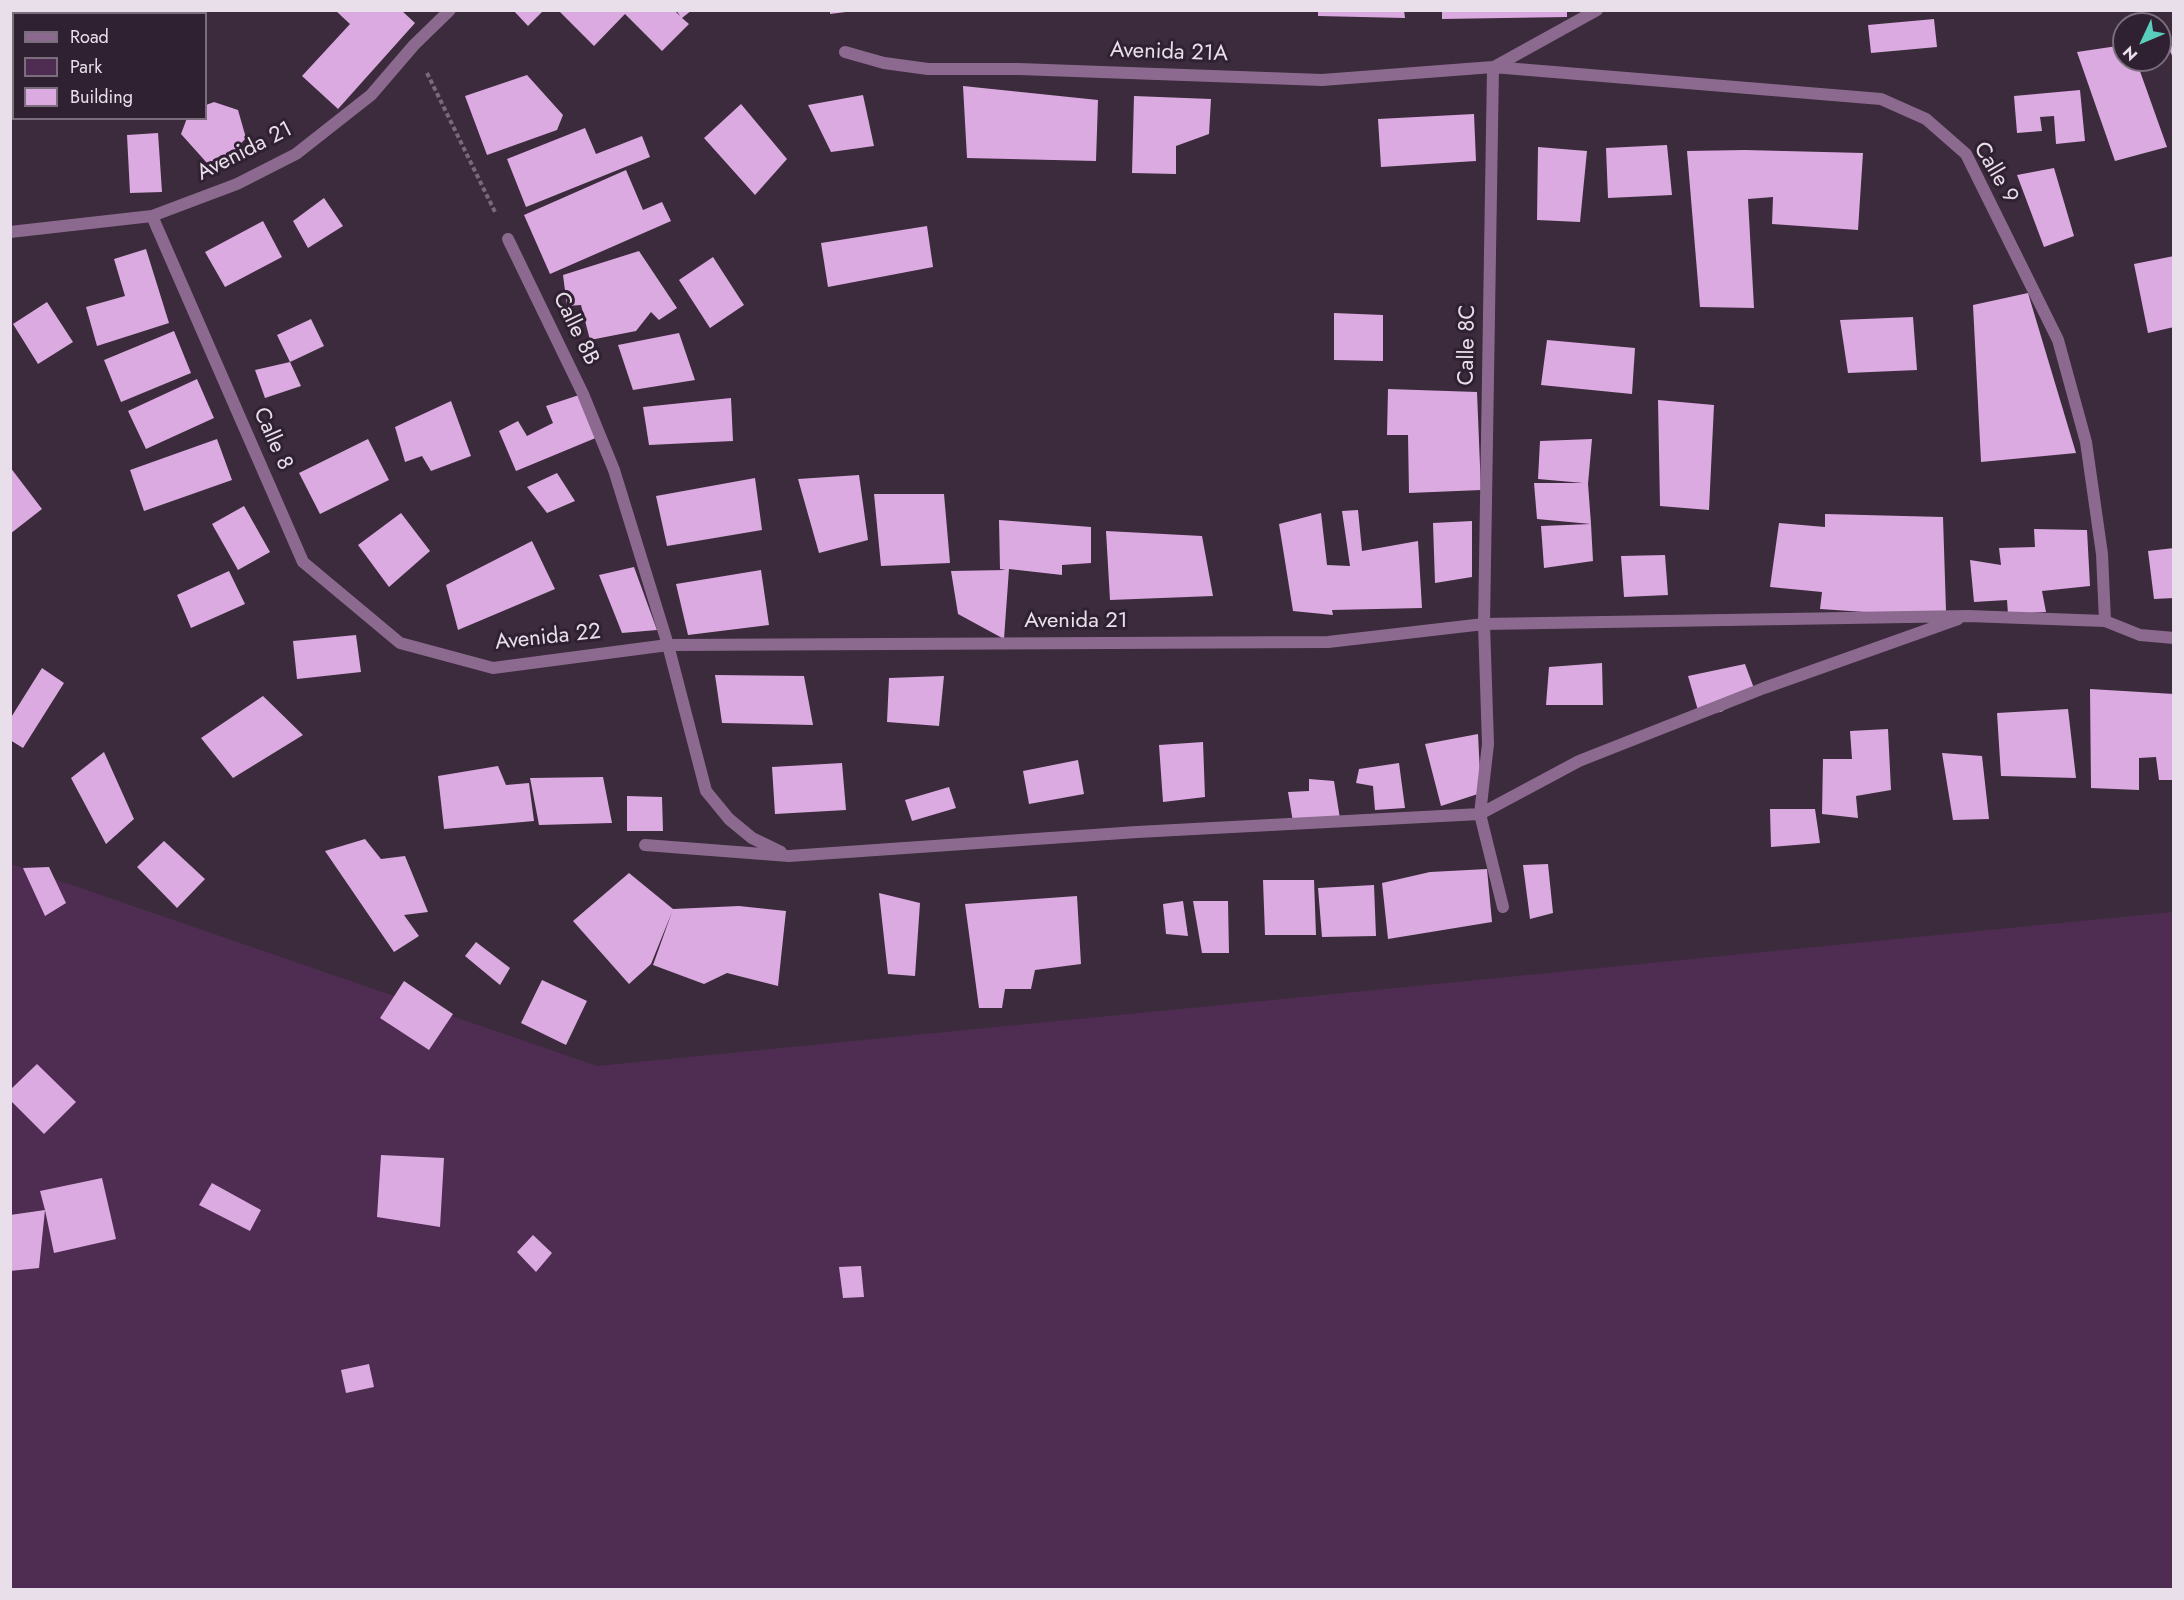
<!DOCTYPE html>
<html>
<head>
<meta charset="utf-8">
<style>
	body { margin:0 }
	#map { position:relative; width:2184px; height:1600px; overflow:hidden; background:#3b2b3c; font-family:Jost,sans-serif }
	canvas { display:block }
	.frame { position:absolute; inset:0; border:12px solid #e9dfea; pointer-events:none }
	.legend { position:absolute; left:12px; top:12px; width:195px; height:108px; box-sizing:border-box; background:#302132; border:2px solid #7a6d7c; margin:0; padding:8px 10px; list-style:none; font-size:18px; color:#e9dfea }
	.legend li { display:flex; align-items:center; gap:12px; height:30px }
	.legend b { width:30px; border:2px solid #7a6d7c }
	.north { position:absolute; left:2112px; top:12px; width:60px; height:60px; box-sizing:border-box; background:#302132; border:2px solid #7a6d7c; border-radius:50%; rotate:226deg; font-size:16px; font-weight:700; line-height:24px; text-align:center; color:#e9dfea }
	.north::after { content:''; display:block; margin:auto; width:21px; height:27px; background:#5acebc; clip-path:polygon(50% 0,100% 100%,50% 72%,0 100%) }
</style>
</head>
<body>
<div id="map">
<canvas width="2184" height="1600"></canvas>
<div class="frame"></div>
<ul class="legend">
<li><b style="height:8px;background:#8c6a8f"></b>Road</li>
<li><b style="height:16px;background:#4f2d52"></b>Park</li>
<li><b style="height:16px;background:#dbaae0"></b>Building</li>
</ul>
<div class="north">N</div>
</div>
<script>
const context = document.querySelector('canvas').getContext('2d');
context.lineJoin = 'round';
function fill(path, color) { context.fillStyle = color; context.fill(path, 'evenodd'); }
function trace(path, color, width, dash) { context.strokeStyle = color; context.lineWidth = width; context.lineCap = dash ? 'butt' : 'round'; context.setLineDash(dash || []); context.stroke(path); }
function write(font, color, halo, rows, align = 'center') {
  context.font = font + ' Jost,sans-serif'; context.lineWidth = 6; context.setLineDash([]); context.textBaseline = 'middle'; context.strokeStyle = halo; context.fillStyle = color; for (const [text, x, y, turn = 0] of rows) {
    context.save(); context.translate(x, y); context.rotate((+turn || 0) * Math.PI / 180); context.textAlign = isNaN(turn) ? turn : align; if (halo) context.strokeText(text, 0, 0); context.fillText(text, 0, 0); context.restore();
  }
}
const green = new Path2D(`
	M11 864 597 1066 2173 912V1589L11 1590Z`);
const building = new Path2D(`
	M335 10H401L415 23 338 109 302 76 350 24Z
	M513 10H544L528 26Z
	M558 10H674L680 16 676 10H692L682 18 689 24 662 51 625 14 594 46Z
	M830 10H846V12L830 14Z
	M1318 10H1404L1405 18 1318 16Z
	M1442 10H1567V17L1442 19Z
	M1934 19 1937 47 1871 53 1868 25Z
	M2124 45V60H2136L2167 147 2115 161 2077 52Z
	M2174 45V60L2168 47Z
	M527 75 563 115 557 130 487 155 465 96Z
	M963 86 1098 100 1096 161 967 158Z
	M2080 90 2085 141 2056 144 2054 116 2040 117 2042 131 2017 133 2014 96Z
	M863 95 874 146 831 152 808 105Z
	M1134 96 1211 99 1209 134 1176 146V174L1132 173Z
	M214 102 238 110 246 138 230 155 207 163 181 134 187 118H206V105Z
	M741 104 787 159 755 195 704 138Z
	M1474 114 1476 161 1381 167 1378 119Z
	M585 128 596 154 642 136 650 157 526 207 507 159Z
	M158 133 162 192 130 193 127 135Z
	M1667 145 1672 195 1608 198 1606 148Z
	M1538 147 1587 151 1580 222 1537 220Z
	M1745 150 1863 153 1858 230 1772 224 1773 197 1748 199 1754 308 1700 307 1687 151Z
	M2054 168 2074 236 2044 247 2017 175Z
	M626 170 643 210 662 202 671 221 550 274 524 215Z
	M324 198 343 226 308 248 293 221Z
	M263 221 282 257 225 287 205 252Z
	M927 226 933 267 828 287 821 243Z
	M146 249 169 323 97 346 86 307 125 296 114 259Z
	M639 251 677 308 659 320 651 312 636 331 590 340 581 305 567 306 563 275Z
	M2174 256V327L2148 333 2134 264Z
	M713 257 744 305 710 328 679 280Z
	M2028 293 2076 453 1981 462 1973 305Z
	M47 302 73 342 38 364 13 324Z
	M1334 313 1383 315V361L1334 360Z
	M1913 317 1917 370 1848 373 1840 320Z
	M311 319 324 346 290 362 277 335Z
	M174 331 191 373 121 402 104 360Z
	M679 333 695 380 633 390 618 345Z
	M1547 340 1635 348 1632 394 1541 385Z
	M290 362 301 386 265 398 255 370Z
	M197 379 214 418 146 449 128 411Z
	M1388 389 1477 392 1481 490 1409 493 1408 435H1387Z
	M579 395 598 437 516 471 499 431 518 421 527 436 553 423 546 406Z
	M731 398 733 441 649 445 643 407Z
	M1658 400 1714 405 1709 510 1660 506Z
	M451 401 471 456 431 471 422 456 405 462 395 427Z
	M217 439 232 480 144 511 130 470Z
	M368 439 389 480 320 514 299 473Z
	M1592 439 1588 484 1591 524 1593 561 1544 568 1541 526 1591 524 1537 519 1534 483H1583L1538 479 1540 441Z
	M10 467 42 509 10 534Z
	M557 473 575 501 547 513 527 487Z
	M859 475 868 540 819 553 798 479Z
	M755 478 762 530 667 546 656 496Z
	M874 494H944L950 563 881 566Z
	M244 506 270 552 238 570 212 524Z
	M1358 510 1362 551 1418 541 1422 608 1332 610 1333 615 1293 611 1279 524 1321 513 1327 565 1350 566 1342 511Z
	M401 513 430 551 389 587 358 545Z
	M1825 514 1943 517 1946 611 1880 613 1820 609 1822 592 1770 587 1779 523 1825 527Z
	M999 520 1091 527V563L1062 565V575L1009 569 1004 639 958 614 951 571 1006 570 1000 569Z
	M1472 521V577L1435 583 1433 523Z
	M2034 529 2087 530 2090 586 2042 591 2046 612 2008 614 2007 600 1974 602 1970 560 2001 565 1999 548 2035 547Z
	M1106 531 1202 536 1213 596 1110 600Z
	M532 541 555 589 458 630 446 585Z
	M2174 548V598L2154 599 2148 551Z
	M1665 555 1668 595 1624 597 1621 556Z
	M634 567 657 630 622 633 599 575Z
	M761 570 769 625 688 635 676 584Z
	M229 571 245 604 191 628 177 595Z
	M356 635 361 672 297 679 293 641Z
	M1602 663 1603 705H1546L1549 667Z
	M1745 664 1755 691 1721 712 1699 714 1688 676Z
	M42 668 64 683 23 748 10 740V719Z
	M715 675 804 676 813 725 722 723Z
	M944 676 939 726 887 722 889 678Z
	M2090 689 2174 694V780H2159L2156 757 2139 758V790L2091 788Z
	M263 696 303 735 233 778 201 738Z
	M2068 709 2076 778 2001 776 1997 713Z
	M1888 729 1891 790 1856 796 1858 818 1822 814 1823 759H1852L1850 731Z
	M1478 734 1481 793 1441 806 1425 744Z
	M1203 742 1205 797 1163 802 1159 745Z
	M104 752 134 819 106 844 71 778Z
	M1942 753 1982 756 1989 819 1953 820Z
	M1078 760 1084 794 1029 804 1023 771Z
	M842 763 846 810 775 814 772 767Z
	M1399 763 1405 808 1375 810 1373 786 1356 783 1359 769Z
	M498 766 506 785 529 783 534 821 444 829 438 776Z
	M603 777 612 823 539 825 530 778Z
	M1309 779 1334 781 1341 825 1294 828 1288 792 1309 791Z
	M949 787 956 808 912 821 905 800Z
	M627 796 662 797 663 831H627Z
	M1770 809H1815L1820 843 1771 847Z
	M365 839 381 859 405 856 428 912 404 915 419 936 394 952 325 851Z
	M164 841 205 879 177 908 137 867Z
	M1548 864 1553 913 1530 919 1523 865Z
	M49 867 66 903 45 916 23 868Z
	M1487 869 1492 922 1388 939 1382 883 1430 872Z
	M629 873 673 909 739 906 786 911 778 986 727 973 704 984 653 965 672 912 651 964 629 984 573 921Z
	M1263 880H1314L1316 935H1265Z
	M1374 885 1376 936 1322 937 1318 888Z
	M879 893 920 903 915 976 888 974Z
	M1077 896 1081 964 1035 970 1031 989H1005L1002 1008H979L965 904Z
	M1183 901 1188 936 1166 934 1163 904Z
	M1193 901H1228L1229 953H1202Z
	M476 942 510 968 500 985 465 956Z
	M542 980 587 1001 566 1045 521 1023Z
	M404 981 453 1014 429 1050 380 1018Z
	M37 1064 76 1102 44 1134 10 1100V1090Z
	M381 1155 444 1158 440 1227 377 1217Z
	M102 1178 116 1239 54 1253 45 1210 39 1268 10 1271V1215L45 1210 40 1191Z
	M212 1183 261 1210 250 1231 199 1205Z
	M533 1235 552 1253 536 1272 517 1252Z
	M861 1266 864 1297 843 1298 839 1267Z
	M369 1364 374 1387 346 1393 341 1370Z`);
const path = new Path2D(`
	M427 73 496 214`);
const lane = new Path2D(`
	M1480 814 1503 907`);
const street = new Path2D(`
	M845 52 884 63 928 69H1019L1322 80 1493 67 1881 99 1926 119 1966 154 2058 340 2086 442 2102 554 2105 621 2140 635 2174 638
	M1494 67 1597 10
	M152 216 303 562 400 643 493 668 668 645 1328 642 1484 624 1968 616 2105 621
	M10 232 152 216 237 184 296 154 371 95 414 45 450 10
	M508 239 583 394 614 470 668 645 706 791 729 819 752 838 781 852
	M1480 814 1488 744 1484 624 1493 67
	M645 845 789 856 1137 832 1480 814 1579 761 1764 688 1958 619`);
const streetNames = [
	["Avenida 21A",1169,53,2],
	["Avenida 21",245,152,-27],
	["Calle 9",1995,173,60],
	["Calle 8B",575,329,64],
	["Calle 8C",1468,345,-89],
	["Calle 8",272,439,66],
	["Avenida 21",1076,622],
	["Avenida 22",548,638,-6]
];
fill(green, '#4f2d52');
fill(building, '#dbaae0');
trace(path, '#786a79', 4, [4.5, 3]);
trace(lane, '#8c6a8f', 12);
trace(street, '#8c6a8f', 12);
write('22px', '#e9dfea', '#302132', streetNames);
</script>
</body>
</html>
